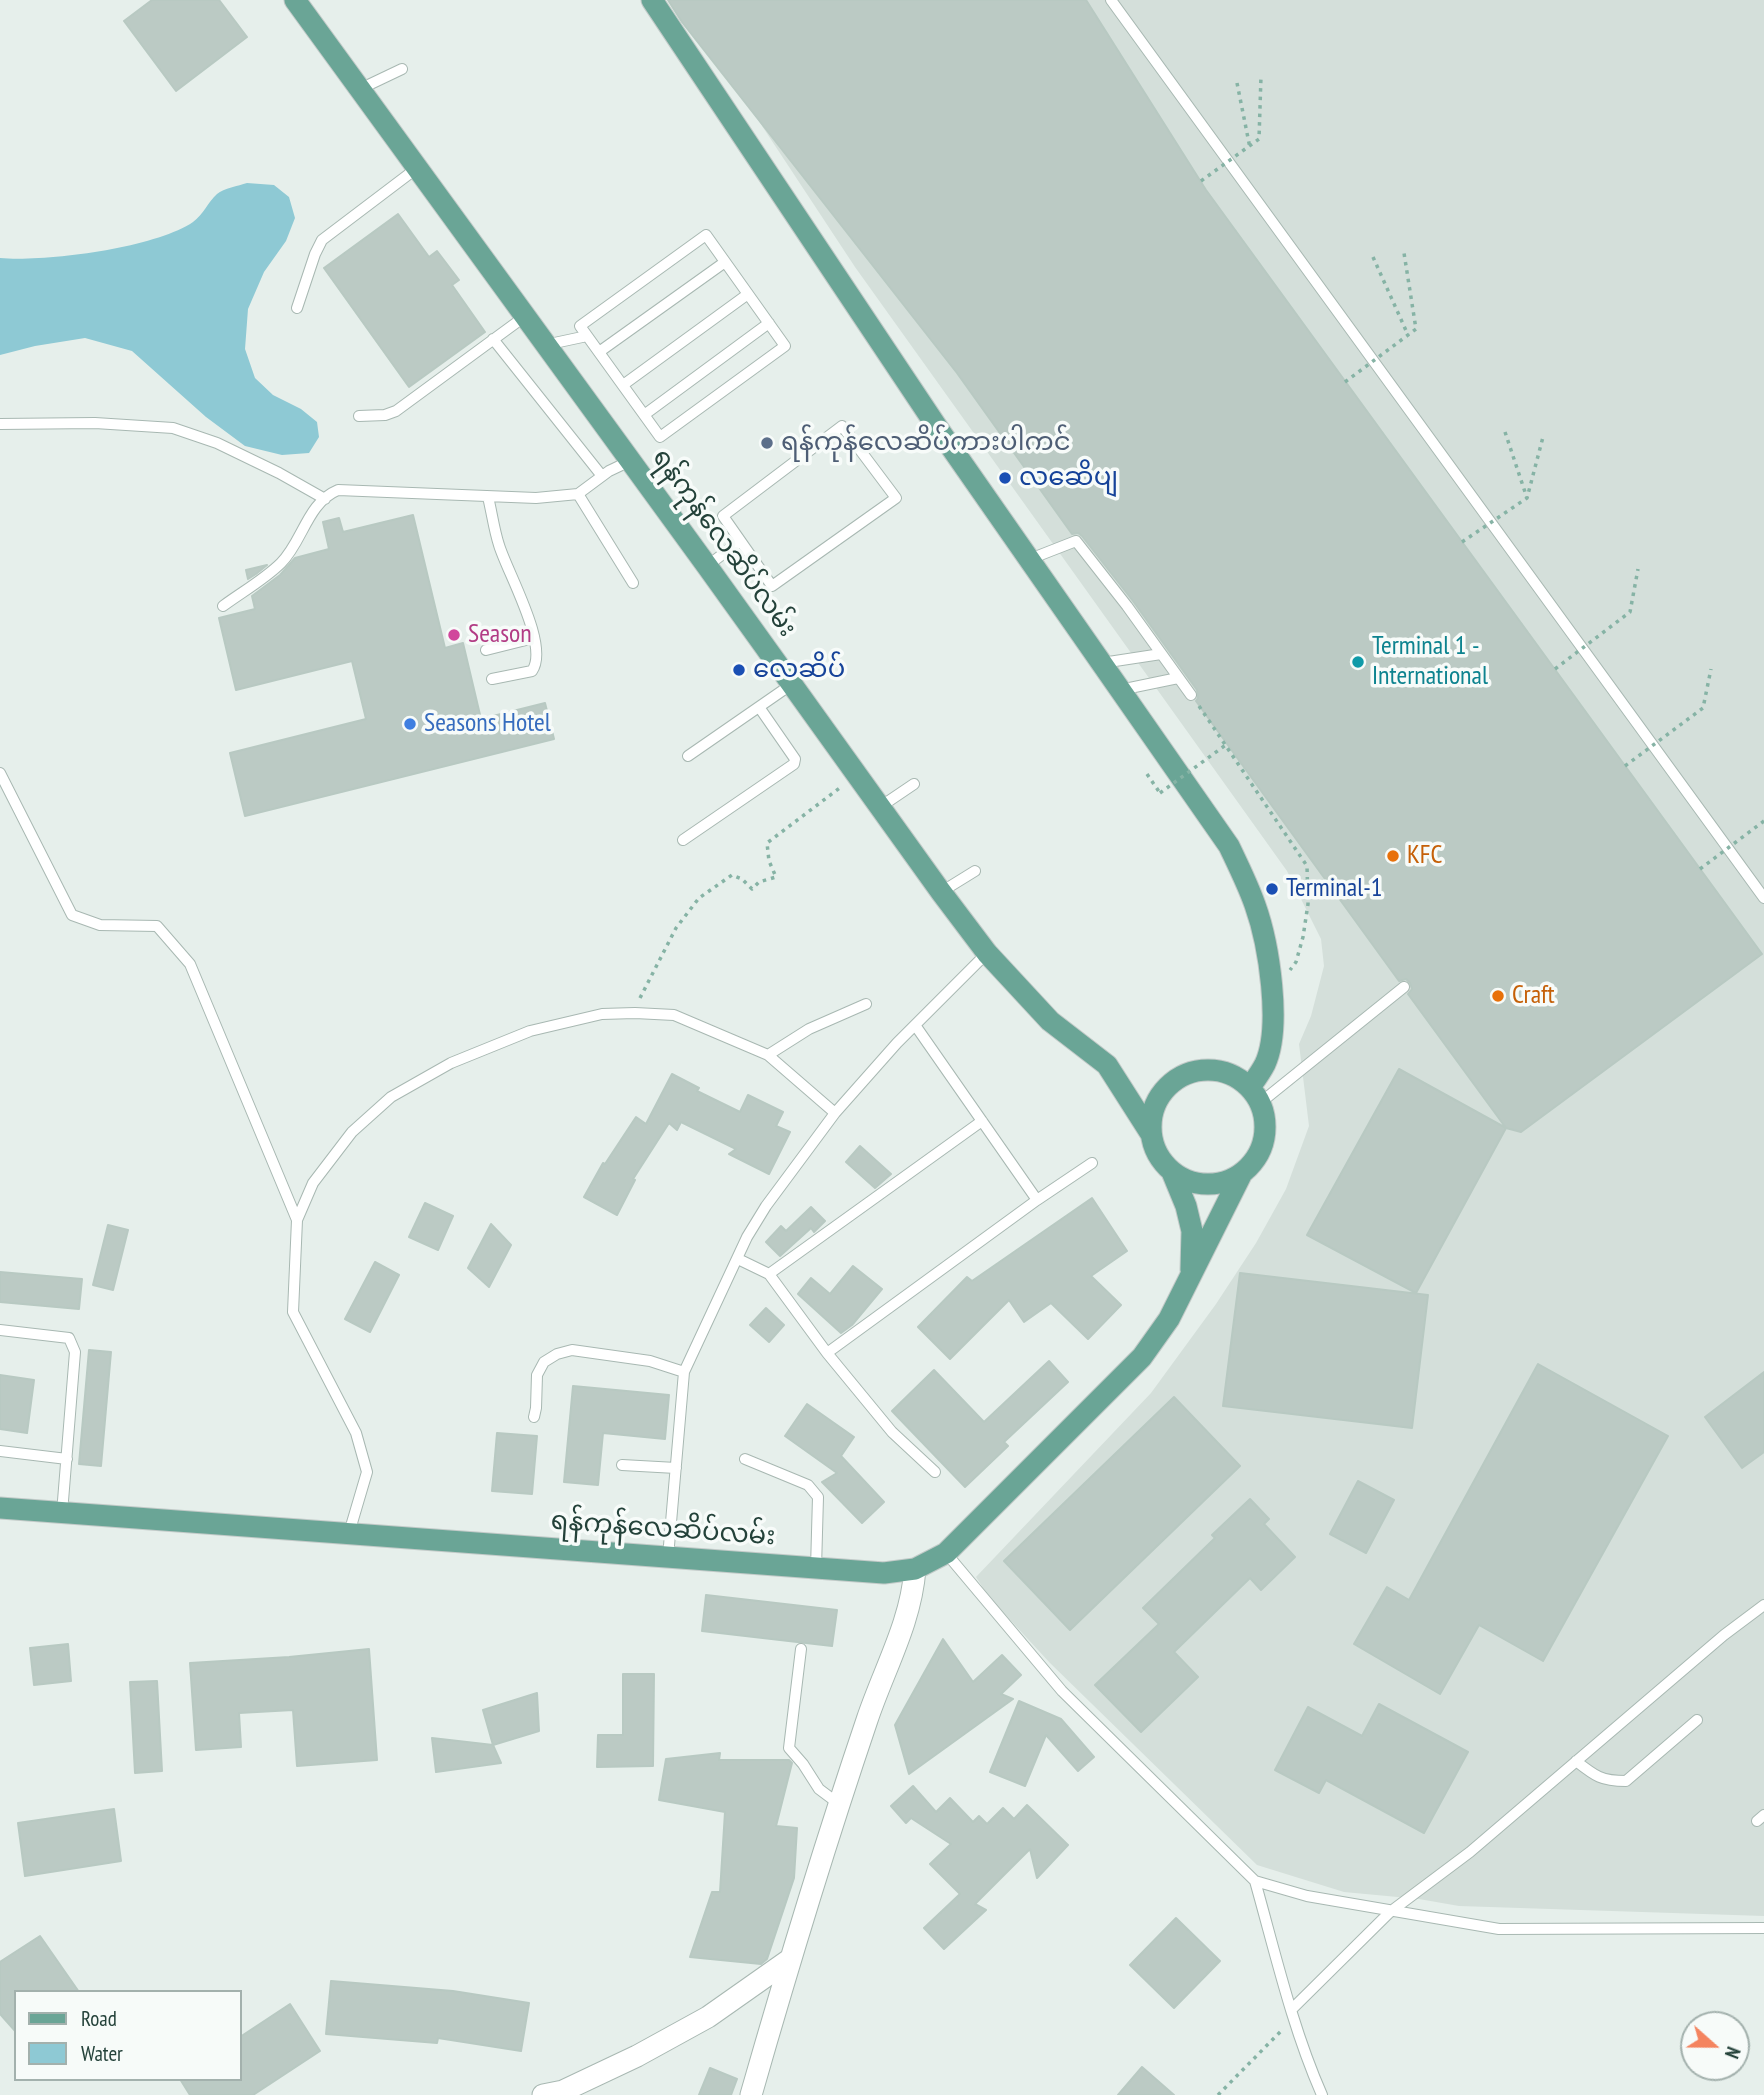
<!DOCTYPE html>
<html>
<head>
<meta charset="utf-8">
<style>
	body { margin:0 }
	#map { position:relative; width:1764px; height:2095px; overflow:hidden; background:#e6efeb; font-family:"PT Sans Narrow",sans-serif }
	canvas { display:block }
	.legend { position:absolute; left:14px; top:1990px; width:228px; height:91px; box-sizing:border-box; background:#f7fbf9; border:2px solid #a3b1ad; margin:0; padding:9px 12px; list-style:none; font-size:21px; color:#24423a }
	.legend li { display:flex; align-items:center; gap:14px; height:35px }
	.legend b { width:35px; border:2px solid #a3b1ad }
	.north { position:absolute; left:1680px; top:2011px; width:70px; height:70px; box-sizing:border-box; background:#f7fbf9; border:2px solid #a3b1ad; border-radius:50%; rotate:111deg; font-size:19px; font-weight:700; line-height:28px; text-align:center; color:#24423a }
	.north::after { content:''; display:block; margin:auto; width:24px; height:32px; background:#f4845f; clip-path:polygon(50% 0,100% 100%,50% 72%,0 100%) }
</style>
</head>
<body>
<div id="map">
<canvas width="1764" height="2095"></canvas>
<ul class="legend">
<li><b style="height:9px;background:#6aa596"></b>Road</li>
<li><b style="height:19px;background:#8ec9d4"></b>Water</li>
</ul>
<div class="north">N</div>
</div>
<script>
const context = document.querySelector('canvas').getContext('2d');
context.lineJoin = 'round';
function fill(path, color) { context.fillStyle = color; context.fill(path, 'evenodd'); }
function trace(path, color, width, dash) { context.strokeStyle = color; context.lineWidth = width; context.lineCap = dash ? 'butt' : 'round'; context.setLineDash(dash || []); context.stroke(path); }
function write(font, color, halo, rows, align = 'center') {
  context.font = font + ' "PT Sans Narrow","Noto Sans Myanmar",sans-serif'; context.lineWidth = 7; context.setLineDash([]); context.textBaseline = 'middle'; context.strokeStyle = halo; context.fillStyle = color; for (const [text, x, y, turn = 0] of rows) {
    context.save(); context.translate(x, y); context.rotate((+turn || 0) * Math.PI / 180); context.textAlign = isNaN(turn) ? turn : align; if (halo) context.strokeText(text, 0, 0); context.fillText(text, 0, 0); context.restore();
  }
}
const built = new Path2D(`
	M679 0H1764V1916L1459 1906 1419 1899 1344 1892 1257 1865 1050 1663 989 1597 976 1577 1151 1393 1216 1304 1256 1243 1286 1189 1309 1126 1299 1044 1311 1016 1324 966 1321 939 1287 871 855 267Z`);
const water = new Path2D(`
	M247 183 274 185 289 197 295 218 286 241 264 272 248 309 245 349 255 378 273 395 301 409 317 422 319 437 309 453 282 455 245 446 206 417 132 351 85 338 35 346 0 355V258C46 262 155 248 193 222 203 215 208 202 217 194 224 188 238 186 247 183Z`);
const building = new Path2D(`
	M152 0H219L247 37 176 91 124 21Z
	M668 0H1086L1206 190 1762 954 1521 1132 1506 1128 1408 994 1412 989 1410 983 1406 979 1399 981 1196 701 1198 698 1197 690 1133 601 1082 536 1078 533 1072 534 957 373 682 22Z
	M398 214 429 257 437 251 459 280 452 285 485 332 409 387 324 268Z
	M413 515 445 648 463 643 481 719 545 703 554 739 245 816 230 753 366 719 352 661 236 690 219 618 255 609 252 596 280 575 295 558 329 549 323 522 339 518 343 532Z
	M267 565 256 574 248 579 246 570Z
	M1399 1069 1506 1128 1416 1293 1307 1235Z
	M672 1074 699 1088 697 1091 740 1112 748 1095 783 1112 776 1126 790 1132 769 1174 729 1154 736 1149 681 1122 677 1130 669 1123 633 1179 635 1180 617 1215 584 1197 603 1163 605 1164 636 1117 646 1124Z
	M860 1146 891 1174 875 1188 846 1162Z
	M1092 1198 1127 1251 1091 1276 1121 1305 1088 1339 1051 1303 1024 1322 1009 1300 950 1359 918 1327 967 1277 972 1281Z
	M425 1203 453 1216 438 1250 409 1237Z
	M811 1207 825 1221 814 1232 811 1228 780 1256 766 1242 781 1226 786 1231Z
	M491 1224 511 1245 489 1287 468 1268Z
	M108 1225 128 1230 113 1290 93 1285Z
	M375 1262 399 1275 370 1332 345 1319Z
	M853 1266 882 1289 852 1325 841 1333 798 1294 811 1278 830 1294Z
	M0 1272 82 1279 79 1309 0 1302Z
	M1240 1273 1428 1295 1412 1428 1223 1406Z
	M766 1308 784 1325 769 1342 750 1325Z
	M89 1350 111 1352 101 1466 79 1464Z
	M1049 1361 1068 1382 1004 1442 1008 1446 965 1487 892 1411 934 1370 984 1422Z
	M1538 1364 1668 1436 1543 1661 1479 1625 1440 1694 1354 1644 1387 1587 1409 1600Z
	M1764 1372V1452L1742 1468 1705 1417Z
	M0 1375 34 1380 27 1433 0 1429Z
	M573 1386 669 1395 665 1439 603 1433 598 1485 564 1482Z
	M1174 1397 1240 1466 1070 1630 1004 1561Z
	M807 1404 854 1437 841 1456 884 1502 862 1523 822 1482 837 1473 785 1436Z
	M497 1433 537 1436 532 1494 492 1491Z
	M1358 1481 1394 1500 1366 1553 1330 1534Z
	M1250 1499 1269 1519 1264 1524 1295 1557 1261 1590 1250 1578 1174 1652 1198 1677 1141 1732 1095 1685 1159 1624 1143 1608 1215 1538 1212 1535Z
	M706 1595 837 1610 832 1646 702 1631Z
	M943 1639 973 1682 1002 1655 1021 1675 1001 1694 1013 1699 909 1774 895 1725Z
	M68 1644 71 1681 34 1685 30 1648Z
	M369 1649 377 1760 297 1766 293 1710 239 1713 241 1747 196 1750 190 1663 289 1657Z
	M623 1674H654L653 1766 597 1767 598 1735H623Z
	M157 1681 162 1771 135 1773 130 1682Z
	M537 1693 539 1731 493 1745 483 1710Z
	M1019 1701 1061 1719 1094 1757 1078 1771 1046 1735 1025 1786 990 1772Z
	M1379 1704 1468 1752 1424 1833 1326 1780 1319 1793 1275 1770 1308 1707 1362 1736Z
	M432 1738 493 1745 501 1763 436 1772Z
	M720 1753 719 1760H789L792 1763 776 1826 797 1828 794 1878 767 1959 761 1964 690 1957 712 1892H720L725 1812 659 1800 666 1759Z
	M913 1786 936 1812 950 1798 973 1822 979 1816 987 1824 1003 1808 1014 1819 1027 1805 1068 1845 1037 1878 1030 1849 975 1904 986 1910 944 1949 924 1928 960 1894 930 1864 951 1844 911 1818 906 1823 891 1806Z
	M114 1809 121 1861 25 1876 18 1823Z
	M1176 1918 1220 1961 1174 2008 1130 1965Z
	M40 1936 79 1992H16V2032L0 2014V1962Z
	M331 1981 453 1991 529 2003 521 2051 438 2038 437 2043 326 2034Z
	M290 2004 320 2051 253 2095H190L180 2079H240V2037Z
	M1142 2067 1174 2095H1118Z
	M710 2068 737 2079 731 2095H699Z`);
const path = new Path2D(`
	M1237 83 1250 148
	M1373 257 1408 335
	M1505 432 1527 498
	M1199 706 1307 866 1308 904 1303 937 1296 962 1290 970
	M1147 774 1160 793
	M640 998 676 928 699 898 732 875 742 879 752 889 759 882 776 877 769 861 767 843 841 787
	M1218 2095 1283 2029`);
const service = new Path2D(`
	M1111 0 1764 898
	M360 89 402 69
	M706 235 785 346 660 437 580 326Z
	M297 308 315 254 322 240 417 168
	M493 339 602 476
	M545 345 587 336
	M599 352 725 262
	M623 385 748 294
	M644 415 769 323
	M359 416 385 415 396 411 524 317
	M0 424 95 423 173 428 217 443 279 473 325 499
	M842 426 896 498 772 586 723 516Z
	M578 494 633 583
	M488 497C492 513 494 530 499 545 507 572 550 646 532 671L492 679
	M1076 541 1127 606 1191 695
	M1030 559 1076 541
	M707 566 739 542
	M223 606C242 592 265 579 281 563 303 541 307 503 338 490L536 498 578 494 609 471 630 461
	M486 650 534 638
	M1102 663 1161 654
	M1120 690 1178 678
	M688 756 792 684
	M0 773 72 915 100 925 157 926 190 964 297 1220
	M880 807 914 784
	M683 840 794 764 795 759 759 707
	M941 892 975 871
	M768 1055 809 1029 866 1004
	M1260 1103 1404 987
	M1037 1200 1092 1163
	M738 1259 769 1274 827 1353 892 1432 935 1472
	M769 1274 982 1121
	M0 1330 69 1338 75 1352 62 1513
	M827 1353 1037 1200 915 1025
	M534 1417 536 1408 537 1375 544 1362 557 1354 572 1350 650 1361 684 1372
	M0 1451 67 1459
	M745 1459 808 1485 818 1497 816 1568
	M622 1465 676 1468
	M349 1533 367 1472 356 1433 293 1312 297 1220 313 1183 352 1132 391 1097 451 1063 530 1031 602 1014 635 1013 674 1015 768 1055 835 1113 897 1043 987 953
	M946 1553 1062 1691 1255 1881 1307 1896 1499 1929 1764 1928
	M668 1557 684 1372 747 1237 766 1206 835 1113
	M801 1649 789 1748 803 1764 819 1789 839 1804
	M1576 1761C1595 1776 1601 1781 1626 1781L1697 1720
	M1757 1821 1764 1815
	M1255 1881C1275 1952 1292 2027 1322 2095
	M1292 2009 1390 1912 1470 1852 1724 1635 1764 1605`);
const minor = new Path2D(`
	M543 2095 563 2091 637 2056 708 2017 789 1960
	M751 2095C787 1969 825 1844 867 1720 884 1669 911 1623 915 1569`);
const primary = new Path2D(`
	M295 0 707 566 941 892 987 953 1050 1021 1107 1065 1151 1134
	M652 0 939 430 1229 846C1238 865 1248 885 1255 905 1269 944 1282 1027 1265 1064 1261 1072 1255 1080 1250 1087
	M1151 1127a57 57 0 1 1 114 0a57 57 0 1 1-114 0Z
	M1172 1172 1186 1206 1192 1231 1191 1270
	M0 1508 884 1573 915 1569 946 1553 1142 1357 1169 1319 1242 1173`);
const pathBridge = new Path2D(`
	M1201 181 1259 139 1261 76
	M1345 382 1416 329 1404 253
	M1462 542 1527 498 1543 437
	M1555 669 1630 612 1638 569
	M1625 766 1703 708 1711 669
	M1160 793 1227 744
	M1700 869 1764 821`);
const markers = [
	[767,443,7,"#5c6f8a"],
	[1005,478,7,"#1a4fb4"],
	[454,635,7,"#d1479c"],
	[1358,662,7,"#0f9aa8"],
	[739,670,7,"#1a4fb4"],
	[410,724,7,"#3f7fe0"],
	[1393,856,7,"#e8710a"],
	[1272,889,7,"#1a4fb4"],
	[1498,996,7,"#e8710a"]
];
const serviceNames = [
	["ရန်ကုန်လေဆိပ်ကားပါကင်",781,443]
];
const transitNames = [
	["လဆေိပျ",1019,478],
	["လေဆိပ်",753,670],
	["Terminal-1",1286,889]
];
const streetNames = [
	["ရန်ကုန်လေဆိပ်လမ်း",724,543,54],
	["ရန်ကုန်လေဆိပ်လမ်း",663,1529,4]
];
const hotelNames = [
	["Season",468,635]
];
const cultureNames = [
	["Terminal 1 -",1372,647],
	["International",1372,677]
];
const shopNames = [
	["Seasons Hotel",424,724]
];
const foodNames = [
	["KFC",1407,856],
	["Craft",1512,996]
];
fill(built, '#d4dfda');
fill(water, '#8ec9d4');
fill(building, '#bbcac4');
trace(building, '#b8c9c2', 2);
trace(service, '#a8b8b2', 12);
trace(minor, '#a8b8b2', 23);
trace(primary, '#c2cac8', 23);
trace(path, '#86b3a5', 3.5, [3.5, 5]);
trace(service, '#fff', 10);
trace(minor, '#fff', 21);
trace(primary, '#6aa596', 21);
trace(pathBridge, '#86b3a5', 3.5, [3.5, 5]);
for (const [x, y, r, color] of markers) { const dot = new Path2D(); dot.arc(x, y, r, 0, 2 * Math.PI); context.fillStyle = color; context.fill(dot); trace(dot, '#f7fbf9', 2.5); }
write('26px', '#4e5e75', '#f7fbf9', serviceNames, 'left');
write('26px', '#164399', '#f7fbf9', transitNames, 'left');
write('26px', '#24423a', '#f7fbf9', streetNames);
write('26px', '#b23c85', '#f7fbf9', hotelNames, 'left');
write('26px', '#0d838f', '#f7fbf9', cultureNames, 'left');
write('26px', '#366cbe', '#f7fbf9', shopNames, 'left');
write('26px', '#c56008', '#f7fbf9', foodNames, 'left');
</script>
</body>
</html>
